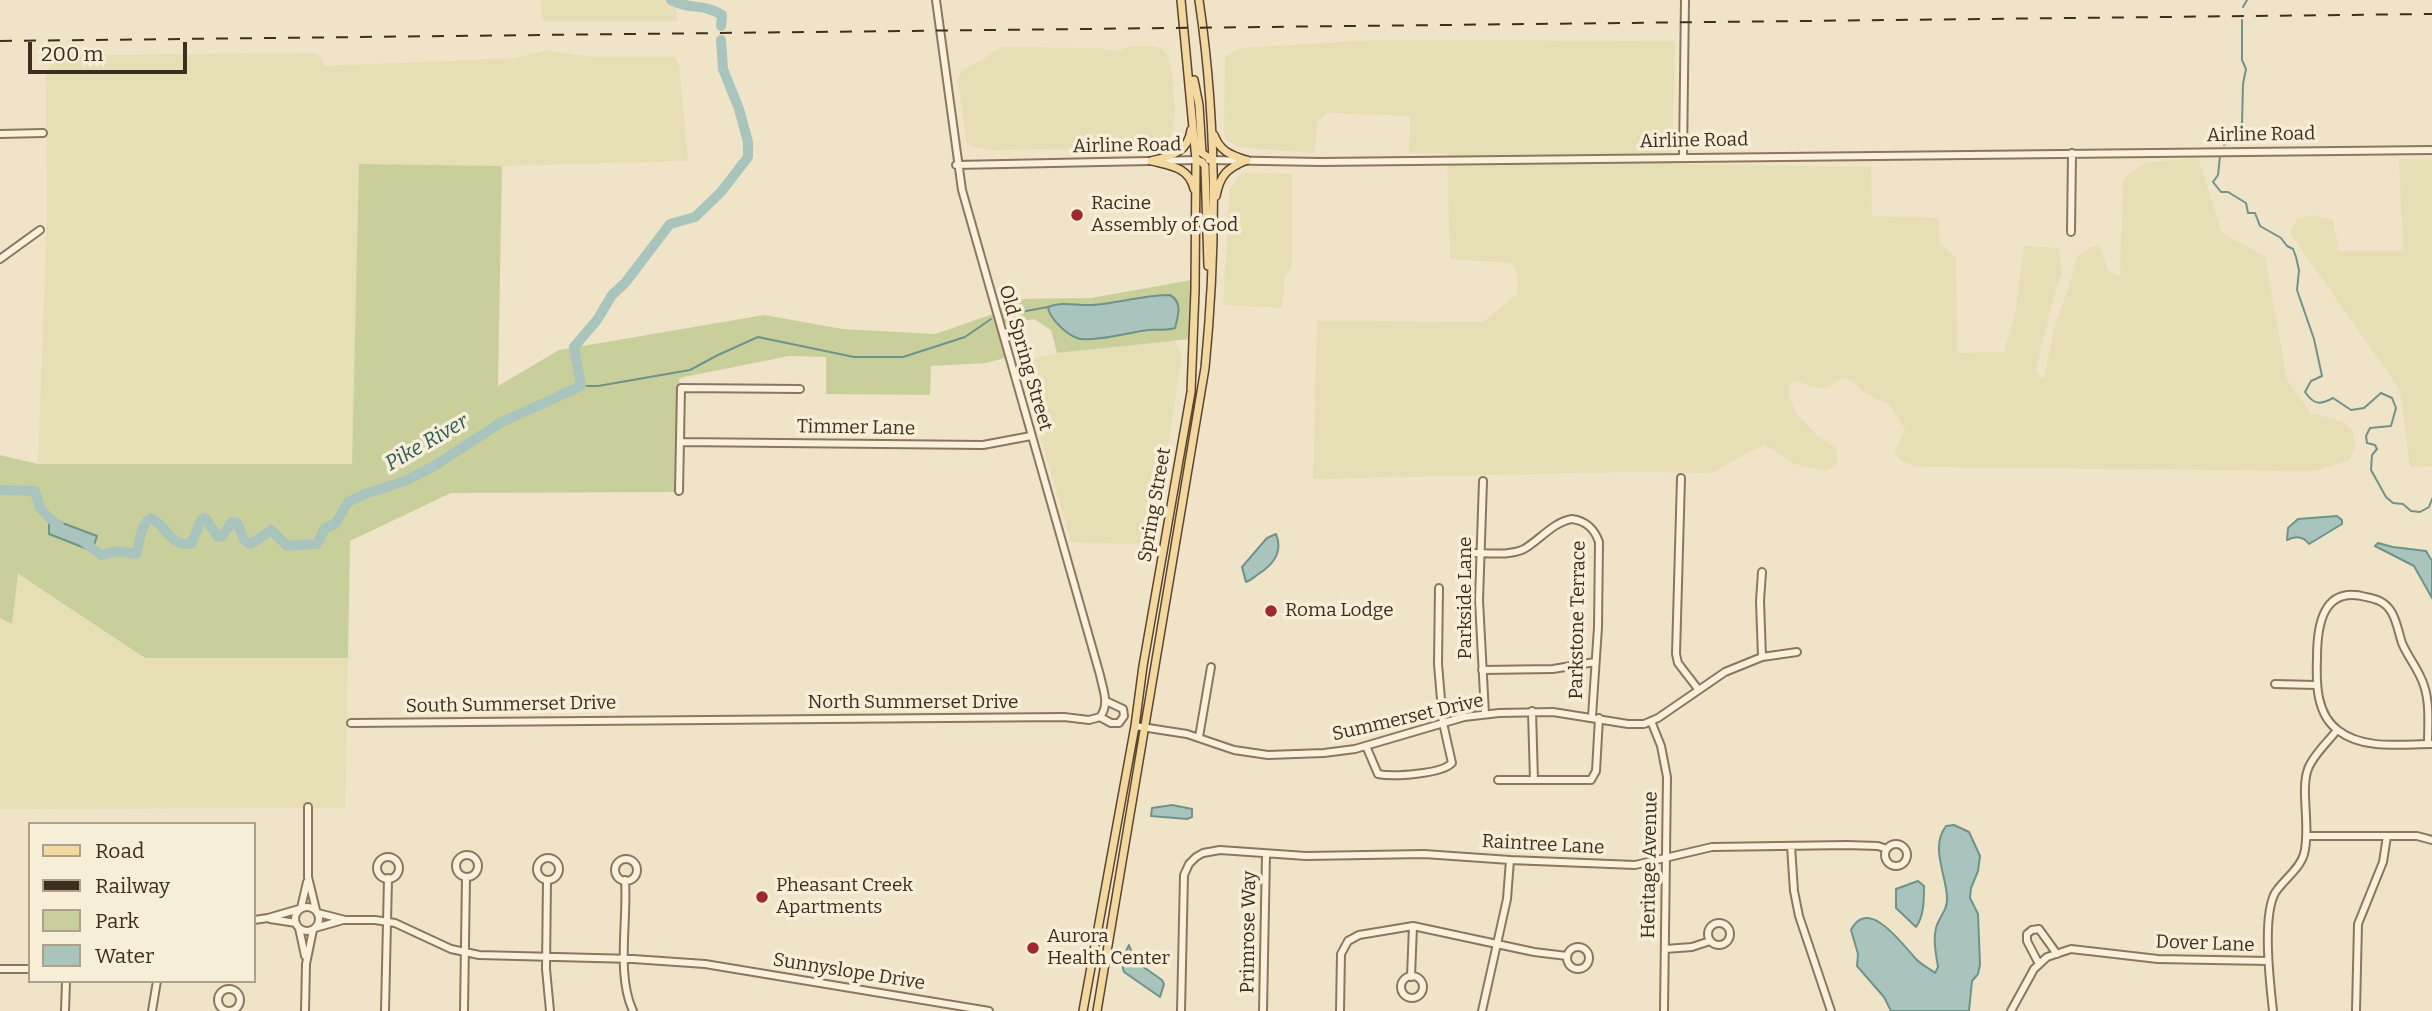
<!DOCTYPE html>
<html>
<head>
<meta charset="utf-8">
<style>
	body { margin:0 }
	#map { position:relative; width:2432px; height:1011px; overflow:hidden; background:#f0e4c8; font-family:Bitter,serif }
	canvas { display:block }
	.legend { position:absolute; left:28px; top:822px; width:228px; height:161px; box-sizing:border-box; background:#f7eed8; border:2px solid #ada18e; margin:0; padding:9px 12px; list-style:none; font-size:21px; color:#3d2e20 }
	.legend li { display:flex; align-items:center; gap:14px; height:35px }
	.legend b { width:35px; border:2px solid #ada18e }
	.scale { position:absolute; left:28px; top:42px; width:159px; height:32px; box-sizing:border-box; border:4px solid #3d2e20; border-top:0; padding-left:9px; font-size:21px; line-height:24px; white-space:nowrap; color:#3d2e20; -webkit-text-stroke:5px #f7eed8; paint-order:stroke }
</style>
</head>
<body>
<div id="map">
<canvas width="2432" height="1011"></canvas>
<ul class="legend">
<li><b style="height:9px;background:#f3d9a0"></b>Road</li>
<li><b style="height:9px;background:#3d2e20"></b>Railway</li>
<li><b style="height:19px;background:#c9cf9b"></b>Park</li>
<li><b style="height:19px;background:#a9c4bc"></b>Water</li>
</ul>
<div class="scale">200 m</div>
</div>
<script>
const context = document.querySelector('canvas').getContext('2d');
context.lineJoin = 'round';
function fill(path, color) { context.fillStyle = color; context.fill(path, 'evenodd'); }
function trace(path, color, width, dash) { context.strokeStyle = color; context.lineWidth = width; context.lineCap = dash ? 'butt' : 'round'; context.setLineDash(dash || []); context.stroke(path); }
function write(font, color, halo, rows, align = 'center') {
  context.font = font + ' Bitter,serif'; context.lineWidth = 7; context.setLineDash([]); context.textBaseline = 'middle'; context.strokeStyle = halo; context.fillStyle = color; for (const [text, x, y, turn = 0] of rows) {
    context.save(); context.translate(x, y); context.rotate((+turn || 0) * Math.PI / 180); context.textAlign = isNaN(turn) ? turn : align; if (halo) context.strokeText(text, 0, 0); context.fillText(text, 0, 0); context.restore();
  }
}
const farmland = new Path2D(`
	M541 0H665L676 8 677 21H542Z
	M1374 40 1675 41 1672 164 1871 167 1872 216 1938 218 1940 242 1956 258 1957 353 2004 352 2015 314 2024 246 2059 248 2062 273 2056 288 2036 368 2041 378H2044L2056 320 2068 290 2077 256 2092 246 2100 247 2108 270 2120 276 2123 179 2145 163 2198 158 2222 233 2265 256 2287 380 2311 413 2344 422 2353 432 2355 449 2349 460 2316 471 1918 467 1901 461 1894 452 1905 429 1889 405 1866 394 1850 380 1842 377 1828 388 1812 387 1798 381 1790 384 1789 396 1796 413 1819 437 1836 448 1838 463 1826 471 1794 464 1764 444 1712 473 1634 472 1313 479 1317 321 1483 322 1517 294 1518 277 1511 263 1450 259 1447 153H1409L1410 116 1326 113 1317 123 1315 153 1239 147 1224 138 1225 57 1239 48Z
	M1132 46H1153L1163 49 1168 56 1172 72 1175 111 1173 130 1169 139 1158 145 1108 149 988 150 970 146 966 140 958 79 962 70 984 59 991 52 1004 47 1100 48 1116 51Z
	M546 50 591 57H675L679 65 688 161 502 166 360 164 352 464H38L47 216 46 76 52 62 71 55 314 53 321 58 324 66 516 58Z
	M2399 159 2432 160V466L2410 467 2400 390 2290 233 2297 219 2314 215 2333 220 2339 251H2403Z
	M1241 173 1292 174V267L1285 277 1282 308 1223 305 1230 189Z
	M1174 340 1182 356 1152 545 1071 542 1020 366 1028 360 1057 353Z
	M17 574 145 658H348L345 808 0 809V618L12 623Z`);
const green = new Path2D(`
	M359 164 502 166 498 386 559 350 764 315 843 329 935 334 993 314 1012 299 1091 298 1191 280 1190 339 1057 353 1051 330 1034 319 997 326 1005 358 986 363 931 366 930 395 826 394V357L789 356 684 377 679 379 678 492 451 493 350 541 348 658H145L18 574 12 624 0 618V455L38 464H352Z`);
const water = new Path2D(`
	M1170 295C1183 302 1178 316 1175 328 1166 331 1157 329 1148 330 1132 332 1089 343 1077 338 1066 334 1049 318 1048 307 1061 301 1078 306 1092 305 1119 303 1143 295 1170 295Z
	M2337 516 2342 520V524L2309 544C2303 536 2295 536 2287 540L2288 528 2298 519Z
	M49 518 97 536 93 548 90 550 49 534Z
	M1276 534C1283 551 1275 563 1260 573 1255 576 1252 580 1246 582L1242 567 1267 538Z
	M2378 543 2393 547 2426 551 2432 561V598L2414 566 2375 546Z
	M1172 805 1192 809V817L1187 819 1151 816 1152 808Z
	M1954 825 1969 832 1980 856 1978 871 1971 888 1970 898 1978 914 1980 965 1978 974 1972 981 1969 1011H1891L1884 997 1857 966 1858 954 1851 930C1869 895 1904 947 1917 960 1922 965 1930 969 1935 973L1938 967C1936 954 1933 941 1936 928 1939 917 1948 910 1947 897 1946 874 1930 847 1946 826Z
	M1918 881 1924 886C1924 900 1924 916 1916 927L1896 908V889Z
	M1129 945 1135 961 1162 980 1164 984 1160 997 1124 972C1120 962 1125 953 1129 945Z`);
const stream = new Path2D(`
	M2243 7 2247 0
	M2224 145 2240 135 2242 124 2243 84 2246 69 2242 60V20
	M2220 156 2218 175 2213 182 2221 192H2228L2246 203 2248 213H2255L2260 226 2281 238 2287 246 2293 249 2296 257 2299 270 2297 290 2314 339 2322 376 2311 381 2305 392C2314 405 2320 405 2333 398L2351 410 2364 408 2381 393 2392 398 2396 408 2391 426 2370 428 2366 436 2367 443 2375 445 2377 449 2372 455 2371 470 2386 497 2393 503 2403 504 2411 511 2420 512 2429 507 2432 499
	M1004 315 1048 307
	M581 386H598L690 370 718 355 758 337 854 357H903L965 337 991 319`);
const river = new Path2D(`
	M671 0C692 11 701 2 722 15L721 26
	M0 490 35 491 40 508 49 518 59 525
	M83 541 101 555 119 551 136 554C141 541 139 526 151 518 167 526 172 549 192 543L201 520 205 518 218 537 222 536 232 522 237 523C243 532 240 540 251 544L271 530 287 546 317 544 325 528 335 524 348 502 365 494 405 481 436 465 500 423 581 386 574 347 597 320 612 295 625 283 670 224 695 217 721 192 748 157V142L739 109 723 69 721 40`);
const minor = new Path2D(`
	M936 0 962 190 1100 675C1103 690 1110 704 1100 717
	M0 134 43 133
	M1683 157 1685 0
	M1209 160 1320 162 2432 150
	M956 165 1198 160
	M2071 232 2072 153
	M0 259 40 230
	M680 442 983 445 1031 436
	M1681 478 1676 654 1678 663 1698 689
	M1483 481 1479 600 1485 714
	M679 491 681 388 800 389
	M1473 553C1488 553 1510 556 1524 549 1540 540 1553 522 1572 519 1586 521 1594 528 1599 542L1598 627 1592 717
	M1762 572 1760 601 1762 657
	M1482 670 1553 669 1595 662
	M2275 684 2316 685
	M1532 711 1534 780
	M1651 721 1661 746 1667 777 1664 1011
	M351 723 1064 717 1089 720 1100 717 1111 723H1119L1124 716 1123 709 1106 701
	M1135 726 1187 734 1234 750 1268 755 1324 753 1355 749 1464 717 1499 713 1553 712 1628 724H1644L1658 718 1725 672 1762 657 1797 652
	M1199 737 1211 667
	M2428 744C2428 721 2431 697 2420 676 2415 665 2407 655 2402 643 2399 634 2397 622 2392 613 2386 602 2377 599 2366 597 2322 585 2317 627 2317 658 2316 683 2316 715 2339 731 2364 750 2402 744 2432 744
	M1366 746 1378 774C1393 777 1442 774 1452 763L1443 723 1438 664 1439 588
	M1498 780H1591L1596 771 1599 718
	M308 807V877L316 910
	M2308 836H2417L2432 840
	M1885 855a11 11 0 1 1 22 0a11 11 0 1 1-22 0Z
	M1791 846 1794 891 1799 916 1831 1011
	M456 866a11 11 0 1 1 22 0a11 11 0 1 1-22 0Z
	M377 868a11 11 0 1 1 22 0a11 11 0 1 1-22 0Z
	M537 869a11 11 0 1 1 22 0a11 11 0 1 1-22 0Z
	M615 870a11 11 0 1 1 22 0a11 11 0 1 1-22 0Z
	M547 880 546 969 550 1011
	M625 880C628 920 616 975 633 1011
	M295 919a12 12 0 1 1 24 0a12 12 0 1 1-24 0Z
	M301 908 307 882
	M318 913 345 920H375L395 923 451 949 479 955 633 959 705 964 989 1011
	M270 919 296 923
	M254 920 268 918 299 909
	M1708 934a11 11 0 1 1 22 0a11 11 0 1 1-22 0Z
	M299 928 305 956
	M315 928 343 920
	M1567 958a11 11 0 1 1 22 0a11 11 0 1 1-22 0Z
	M1665 949 1692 947 1710 941
	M2039 964 2027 941V934L2032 930 2039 929 2057 954
	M0 969H30
	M1401 987a11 11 0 1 1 22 0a11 11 0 1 1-22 0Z
	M1411 977 1413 926
	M218 1000a11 11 0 1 1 22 0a11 11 0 1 1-22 0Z
	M65 1011 66 981
	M152 1011 157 981
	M305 1011 306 964 313 930
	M385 1011 388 878
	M464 1011 466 877
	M1181 1011 1184 875 1189 864 1196 857 1203 853 1220 850 1306 856 1424 854 1510 860 1635 865 1712 847 1847 845 1878 846 1887 849
	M1263 1011 1266 854
	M1340 1011 1341 954 1348 941 1359 935 1413 926 1534 952 1567 956
	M1482 1011 1507 899 1510 860
	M2011 1011 2034 969 2047 957 2071 949 2158 959 2268 961
	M2273 1011C2270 983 2262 917 2275 893 2283 880 2300 869 2304 854 2311 827 2300 790 2308 769 2313 755 2328 742 2337 730
	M2356 1011 2358 924 2383 862 2387 836`);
const major = new Path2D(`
	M1194 80 1199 105 1202 153 1212 160
	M1214 135C1220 151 1230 155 1246 160
	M1196 160 1202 162 1205 166 1208 266
	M1151 161C1170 156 1188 153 1191 130
	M1152 161C1171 166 1189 167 1194 189
	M1216 196C1220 175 1227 168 1247 160
	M1083 1011 1135 726 1143 666 1191 392 1195 290 1196 160 1181 0
	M1097 1011 1205 368C1217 246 1217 121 1199 0`);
const rail = new Path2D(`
	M0 41 2432 14`);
const markers = [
	[1077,215,7,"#9e2a2b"],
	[1271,611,7,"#9e2a2b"],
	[762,897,7,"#9e2a2b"],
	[1033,948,7,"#9e2a2b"]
];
const streetNames = [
	["Airline Road",2261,135,-1],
	["Airline Road",1694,141,-1],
	["Airline Road",1127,146,-1],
	["Old Spring Street",1025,358,74],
	["Timmer Lane",856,428,1],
	["Spring Street",1155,505,-80],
	["Parkside Lane",1466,598,-90],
	["Parkstone Terrace",1578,620,-89],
	["North Summerset Drive",913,703],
	["South Summerset Drive",511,705,-1],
	["Summerset Drive",1408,718,-13],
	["Raintree Lane",1543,845,3],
	["Heritage Avenue",1650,865,-89],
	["Primrose Way",1249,932,-89],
	["Dover Lane",2205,944,2],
	["Sunnyslope Drive",849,972,9]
];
const poiNames = [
	["Racine",1091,204],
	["Assembly of God",1091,226],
	["Roma Lodge",1285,611],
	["Pheasant Creek",776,886],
	["Apartments",776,908],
	["Aurora",1047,937],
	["Health Center",1047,959]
];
const waterNames = [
	["Pike River",427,443,-30]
];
fill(farmland, '#e6deb5');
fill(green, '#c9cf9b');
fill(water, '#a9c4bc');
trace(water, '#6f938a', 2);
trace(stream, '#6f938a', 2);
trace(river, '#a9c4bc', 10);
trace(minor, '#8d765c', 10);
trace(major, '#5b4430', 10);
trace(minor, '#faf1dc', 6);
trace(major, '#f3d9a0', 7);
trace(rail, '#3d2e20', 2, [12, 12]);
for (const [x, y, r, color] of markers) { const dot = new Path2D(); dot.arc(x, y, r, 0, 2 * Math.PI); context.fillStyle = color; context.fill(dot); trace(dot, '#f7eed8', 2.5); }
write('19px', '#3d2e20', '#f7eed8', streetNames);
write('19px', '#3d2e20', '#f7eed8', poiNames, 'left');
write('italic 21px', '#2f5d5a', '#f7eed8', waterNames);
</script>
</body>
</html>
